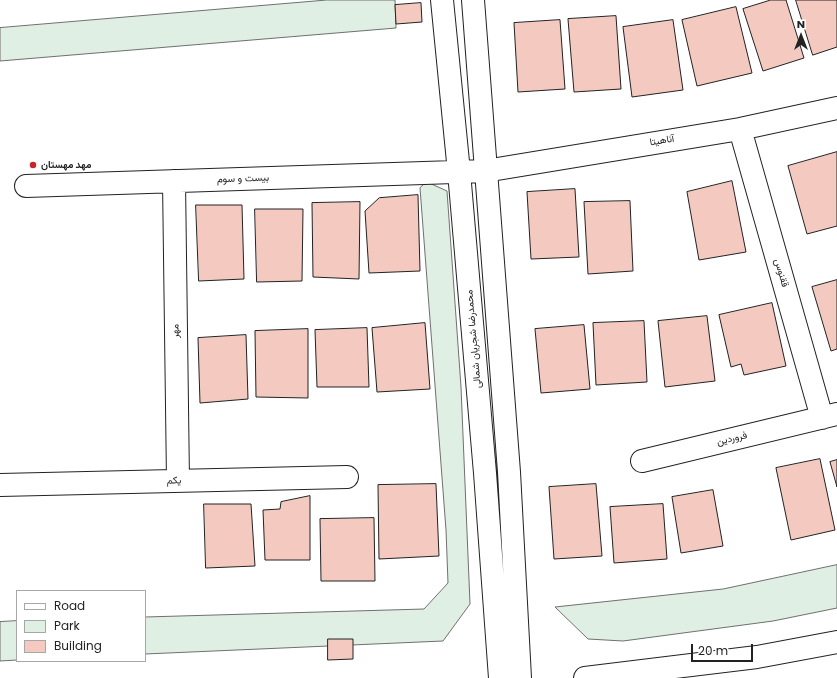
<!DOCTYPE html>
<html>
<head>
<meta charset="utf-8">
<style>
	body { margin:0 }
	#map { position:relative; width:837px; height:678px; overflow:hidden; background:#fff; font-family:Poppins,sans-serif }
	canvas { display:block }
	.legend { position:absolute; left:16px; top:590px; width:130px; height:72px; box-sizing:border-box; background:#fff; border:1px solid #a7a7a7; margin:0; padding:5px 7px; list-style:none; font-size:12px; color:#222 }
	.legend li { display:flex; align-items:center; gap:8px; height:20px }
	.legend b { width:20px; border:1px solid #a7a7a7 }
	.north { position:absolute; left:781px; top:16px; width:40px; height:40px; -webkit-text-stroke:3px #fff; paint-order:stroke; rotate:0deg; font-size:11px; font-weight:700; line-height:16px; text-align:center; color:#222 }
	.north::after { content:''; display:block; margin:auto; width:14px; height:18px; background:#222; clip-path:polygon(50% 0,100% 100%,50% 72%,0 100%) }
	.scale { position:absolute; left:691px; top:644px; width:62px; height:18px; box-sizing:border-box; border:2px solid #222; border-top:0; padding-left:5px; font-size:12px; line-height:14px; white-space:nowrap; color:#222; -webkit-text-stroke:3px #fff; paint-order:stroke }
</style>
</head>
<body>
<div id="map">
<canvas width="837" height="678"></canvas>
<ul class="legend">
<li><b style="height:5px;background:#fff"></b>Road</li>
<li><b style="height:11px;background:#e0efe3"></b>Park</li>
<li><b style="height:11px;background:#f3c9c0"></b>Building</li>
</ul>
<div class="north">N</div>
<div class="scale">20 m</div>
</div>
<script>
const context = document.querySelector('canvas').getContext('2d');
context.lineJoin = 'round';
function fill(path, color) { context.fillStyle = color; context.fill(path, 'evenodd'); }
function trace(path, color, width, dash) { context.strokeStyle = color; context.lineWidth = width; context.lineCap = dash ? 'butt' : 'round'; context.setLineDash(dash || []); context.stroke(path); }
function write(font, color, halo, rows, align = 'center') {
  context.font = font + ' Poppins,Vazirmatn,sans-serif'; context.lineWidth = 3; context.setLineDash([]); context.textBaseline = 'middle'; context.strokeStyle = halo; context.fillStyle = color; for (const [text, x, y, turn = 0] of rows) {
    context.save(); context.translate(x, y); context.rotate((+turn || 0) * Math.PI / 180); context.textAlign = isNaN(turn) ? turn : align; if (halo) context.strokeText(text, 0, 0); context.fillText(text, 0, 0); context.restore();
  }
}
const green = new Path2D(`
	M327 0H395L396 28 0 61V28Z
	M427 182 447 191 461 387 470 604 443 641 145 654V617L424 609 448 583 446 530 420 188Z
	M837 565V608L773 621 623 641 588 639 555 607 723 589Z
	M17 621V660L0 661V622Z`);
const building = new Path2D(`
	M771 0H786L804 58 763 71 743 9Z
	M796 0H837V47L813 55Z
	M421 3 422 22 396 24 395 5Z
	M736 7 752 73 697 86 682 20Z
	M616 16 621 89 574 92 568 19Z
	M560 20 565 89 518 92 514 23Z
	M673 20 683 90 632 97 623 27Z
	M837 152V226L807 234 788 166Z
	M732 181 746 252 699 260 687 192Z
	M575 189 579 257 531 259 527 192Z
	M418 195 420 271 369 273 365 211 379 198Z
	M630 201 633 271 588 274 584 202Z
	M360 202 359 279 313 277 312 203Z
	M196 205H242L244 279 199 281Z
	M255 209H303L302 281 257 282Z
	M837 280V349L831 351 812 287Z
	M772 303 786 366 744 375 741 364 731 367 719 315Z
	M707 316 715 381 665 387 658 321Z
	M644 321 647 382 596 385 593 323Z
	M425 323 430 389 377 392 372 328Z
	M584 325 590 389 541 393 535 329Z
	M367 328 369 387H317L315 330Z
	M308 329V398L256 397 255 331Z
	M246 335 248 399 200 403 198 338Z
	M820 459 835 530 791 540 776 468Z
	M837 460V487L830 462Z
	M436 484 439 556 379 559 378 485Z
	M596 484 602 556 554 559 549 487Z
	M713 490 723 546 681 553 672 497Z
	M310 496V560H265L263 510 280 509 281 502Z
	M204 504H251L255 566 206 568Z
	M663 504 667 559 614 563 610 507Z
	M374 518 375 581H321L320 519Z
	M328 639H353V659L328 660Z`);
const minor = new Path2D(`
	M442 0 459 172 485 473 500 678
	M473 0 509 472 520 678
	M740 129 822 418
	M174 181 178 481
	M26 186 485 171 740 129 837 108
	M642 461 837 414
	M0 485 347 477`);
const major = new Path2D(`
	M585 678 757 657 837 642`);
const markers = [
	[33,165,4,"#c62828"]
];
const streetNames = [
	["آناهیتا",662,141,-9],
	["بیست و سوم",243,179,-2],
	["ققنوس",781,273,74],
	["مهر",176,331,-91],
	["محمدرضا شجریان شمالی",474,339,-95],
	["فروردین",732,439,-13],
	["یکم",174,481,-1]
];
const poiNames = [
	["مهد مهستان",41,165]
];
fill(green, '#e0efe3');
trace(green, '#6f6f6f', 1);
fill(building, '#f3c9c0');
trace(building, '#222', 1);
trace(minor, '#222', 24);
trace(major, '#222', 24);
trace(minor, '#fff', 22);
trace(major, '#fff', 22);
for (const [x, y, r, color] of markers) { const dot = new Path2D(); dot.arc(x, y, r, 0, 2 * Math.PI); context.fillStyle = color; context.fill(dot); trace(dot, '#fff', 1.5); }
write('10px', '#222', '#fff', streetNames);
write('bold 10px', '#222', '#fff', poiNames, 'left');
</script>
</body>
</html>
